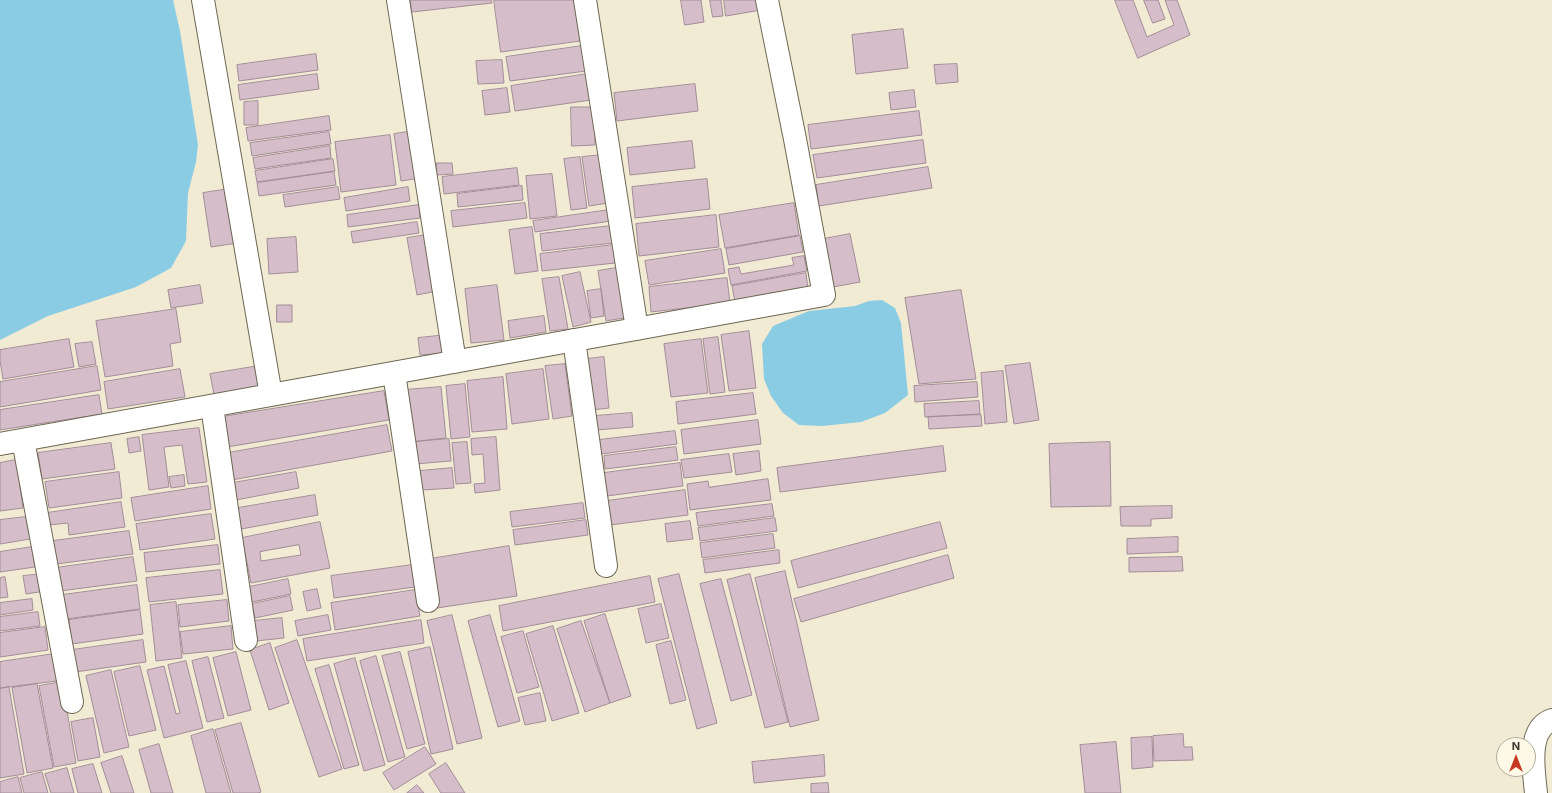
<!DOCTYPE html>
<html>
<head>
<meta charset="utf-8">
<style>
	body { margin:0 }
	#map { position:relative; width:1552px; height:793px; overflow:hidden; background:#f2ebd4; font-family:Inter,sans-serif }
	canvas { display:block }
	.north { position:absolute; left:1496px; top:737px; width:40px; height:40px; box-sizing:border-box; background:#fef8e6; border:1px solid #b1ac9e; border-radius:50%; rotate:0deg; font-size:11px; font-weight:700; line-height:16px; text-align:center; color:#3e3b32 }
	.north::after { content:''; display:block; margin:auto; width:14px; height:18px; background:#c53922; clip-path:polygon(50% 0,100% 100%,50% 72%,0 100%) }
</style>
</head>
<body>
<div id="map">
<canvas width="1552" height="793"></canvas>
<div class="north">N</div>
</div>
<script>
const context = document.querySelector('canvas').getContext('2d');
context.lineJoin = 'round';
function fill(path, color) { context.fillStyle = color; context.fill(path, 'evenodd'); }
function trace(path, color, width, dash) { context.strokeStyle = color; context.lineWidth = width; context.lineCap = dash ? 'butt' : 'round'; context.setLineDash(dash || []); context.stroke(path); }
const water = new Path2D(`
	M0 0H173L180 31 198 145 196 162 188 193 186 241 171 268 136 287 48 316 0 340Z
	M882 300 895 308 901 323 908 395 885 413 861 422 822 426 799 425 783 413 771 396 764 379 762 344 773 326 809 311 855 306 869 301Z`);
const building = new Path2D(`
	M411 0H491L492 3 412 12Z
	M494 0H574L580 41 501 52Z
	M681 0H701L704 22 685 25Z
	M710 0H721L723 16 713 17Z
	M724 0H759L761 10 726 16Z
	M1115 0H1133L1147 37 1174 25 1165 0H1177L1190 35 1138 58Z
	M1144 0H1158L1165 19 1153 23Z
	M903 29 908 68 856 74 852 35Z
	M582 46 586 71 510 81 506 57Z
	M316 54 318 70 239 81 237 65Z
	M502 60 504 83 478 84 476 61Z
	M957 64 958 82 936 84 934 65Z
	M317 74 319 89 240 100 238 85Z
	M587 74 591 100 515 111 511 86Z
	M695 84 698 111 617 121 614 93Z
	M507 88 510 112 485 115 482 91Z
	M914 90 916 107 891 110 889 93Z
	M258 101V125H244V102Z
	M571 107H595V145L572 146Z
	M919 111 922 135 811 149 808 125Z
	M329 116 331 130 248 141 246 128Z
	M414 131 421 178 401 181 394 134Z
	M329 132 331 144 252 156 250 143Z
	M390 135 396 185 341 192 335 142Z
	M923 140 926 163 817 178 813 155Z
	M692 141 695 168 630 175 627 148Z
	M330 146 331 158 255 169 253 158Z
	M602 155 608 203 589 206 582 157Z
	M580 157 587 208 571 210 564 159Z
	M333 159 335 171 257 182 255 171Z
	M437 163H452L453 174 437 175Z
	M928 167 932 188 819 206 816 185Z
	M517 168 519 185 444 194 442 177Z
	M334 172 336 185 259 196 257 183Z
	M552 174 557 216 530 219 526 176Z
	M707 179 710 209 635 218 632 187Z
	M522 186 523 200 458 207 457 194Z
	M338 187 340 199 285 207 283 195Z
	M408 187 410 201 346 211 344 198Z
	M229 189 238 243 211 247 203 193Z
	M525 203 527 218 453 227 451 211Z
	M794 203 799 235 725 248 719 215Z
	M419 205 420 218 348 227 347 215Z
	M609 210 611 221 535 232 533 221Z
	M716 215 719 247 639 256 636 224Z
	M417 222 419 233 353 243 351 232Z
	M611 226 613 243 542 251 540 234Z
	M532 227 538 271 515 274 509 230Z
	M850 234 860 282 833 287 824 239Z
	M427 235 437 291 417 295 407 238Z
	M800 236 803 252 729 265 726 249Z
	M296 237 298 272 269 274 267 239Z
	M613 245 615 263 542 271 540 254Z
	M721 249 725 273 649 285 645 261Z
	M804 256 807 271 731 285 728 269 739 267 741 274 794 265 792 258Z
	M622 267 630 317 606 321 598 271Z
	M580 272 591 322 573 327 562 276Z
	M806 273 808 289 735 302 732 286Z
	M559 277 568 329 550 331 542 279Z
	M727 278 730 303 651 312 649 287Z
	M200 285 203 303 171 308 168 290Z
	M497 285 504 340 471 343 465 289Z
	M601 289 604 316 591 318 587 291Z
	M961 290 976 379 919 384 905 298Z
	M277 305H292V322H277Z
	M176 309 181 342 170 344 173 366 105 377 96 321Z
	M544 316 546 332 510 338 508 321Z
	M749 331 756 388 729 391 721 335Z
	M447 335 448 353 420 355 418 338Z
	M718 337 725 392 710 394 703 339Z
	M69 339 74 367 3 379 0 361V350Z
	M701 339 708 393 671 397 664 344Z
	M92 342 96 364 79 367 75 344Z
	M604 357 609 408 592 410 587 359Z
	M1030 363 1039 420 1014 424 1005 366Z
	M565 364 572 416 553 419 545 366Z
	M265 365 268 385 214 394 210 374Z
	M97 366 101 390 0 407V382Z
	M180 369 185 397 108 409 104 382Z
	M543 369 549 419 512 424 506 374Z
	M1003 371 1007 422 985 424 981 373Z
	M503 377 507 429 472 432 467 381Z
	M977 382 978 397 915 402 914 386Z
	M465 384 470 437 451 439 446 386Z
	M441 387 446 438 410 442 405 390Z
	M384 391 389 420 227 447 222 417Z
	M753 393 756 414 678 424 676 402Z
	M99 395 102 414 0 430V410Z
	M979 401 980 414 925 417 924 404Z
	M632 413 633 427 596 430 595 416Z
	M981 415 982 426 929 429 928 417Z
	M758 420 761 444 684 454 681 430Z
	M387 425 392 451 232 480 228 453Z
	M199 428 207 482 188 484 182 445 164 447 169 487 149 490 142 435Z
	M675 431 677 444 601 454 599 440Z
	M139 437 141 451 129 453 127 439Z
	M496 437 500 490 475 493 474 484 485 483 483 454 472 455 471 439Z
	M449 439 451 461 415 464 414 442Z
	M467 442 471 483 456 484 452 443Z
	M1110 442 1111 506 1051 507 1049 444Z
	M111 443 115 469 42 479 38 453Z
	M943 446 946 471 780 492 777 468Z
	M676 447 678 460 605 469 604 456Z
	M759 451 761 471 736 475 733 454Z
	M729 454 732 472 684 478 681 460Z
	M16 460 23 508 0 511V463Z
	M680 463 683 486 607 496 604 473Z
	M452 468 454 488 422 490 420 471Z
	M119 472 122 498 49 508 45 482Z
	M296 472 299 488 236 500 233 483Z
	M184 475 185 486 171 488 169 477Z
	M768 479 771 500 690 510 687 484 708 481 709 487Z
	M208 486 211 509 135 521 131 498Z
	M685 490 688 515 610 525 607 501Z
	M315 495 318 515 241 529 238 508Z
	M121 502 125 527 69 535 68 523 49 525 47 513Z
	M583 503 585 518 512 527 510 512Z
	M772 504 774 516 698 526 696 513Z
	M1172 506V518L1151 519V526H1121L1120 507Z
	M211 514 215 539 140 550 136 524Z
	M26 517 30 539 0 544V520Z
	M775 518 777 531 700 541 698 528Z
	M586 520 588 535 515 545 513 530Z
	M690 521 693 539 667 542 665 524Z
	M320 522 330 568 251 583 242 538ZM299 545 301 555 261 561 260 552Z
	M940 522 947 548 798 588 791 561Z
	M129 531 133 554 56 564 53 541Z
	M773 534 775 548 702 558 700 543Z
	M1178 537V552L1127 554V539Z
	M218 545 220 564 146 572 144 553Z
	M509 546 517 596 437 608 430 559Z
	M32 547 35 567 0 572V552Z
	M779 550 780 563 705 573 703 560Z
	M948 555 954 578 801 622 794 599Z
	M133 557 137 581 60 591 56 568Z
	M1182 557 1183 571 1129 572V558Z
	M412 565 415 587 334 598 331 576Z
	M220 570 223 594 149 602 146 578Z
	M785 571 819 720 790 727 755 578Z
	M43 574 45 591 26 594 23 576Z
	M679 574 717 723 697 729 658 579Z
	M750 574 788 722 765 728 727 580Z
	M650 576 655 602 503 631 499 606Z
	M5 577 8 597 0 598V578Z
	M288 579 291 594 252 602 249 587Z
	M721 579 752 695 731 701 700 584Z
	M137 585 140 609 66 619 62 595Z
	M317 589 321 608 307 611 303 592Z
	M415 590 420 616 335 630 331 603Z
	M290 596 293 610 255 618 252 604Z
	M32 599 33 610 0 615V603Z
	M227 600 229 621 180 627 178 605Z
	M176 602 182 658 156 661 150 605Z
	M661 604 669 638 646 643 638 609Z
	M140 610 143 634 72 644 69 620Z
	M38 612 40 626 0 631V617Z
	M605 614 631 696 610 703 584 621Z
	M328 615 331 630 298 636 295 621Z
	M452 615 482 738 457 744 427 621Z
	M490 615 520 721 498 727 468 621Z
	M282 618 284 638 256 641 254 621Z
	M421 620 424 643 307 661 303 639Z
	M581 621 610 703 585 712 557 629Z
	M231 626 233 649 183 654 180 632Z
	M553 626 579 713 552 721 526 634Z
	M45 627 48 650 0 657V633Z
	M523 631 539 687 517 693 501 637Z
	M143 640 146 662 75 672 72 650Z
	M297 640 342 769 319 777 275 648Z
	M671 641 686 700 670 704 656 645Z
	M270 643 289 703 269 710 250 650Z
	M430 647 453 749 431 754 408 652Z
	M236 652 251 710 228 716 213 658Z
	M400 652 425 744 407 749 382 656Z
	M54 654 57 681 0 688V662Z
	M376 656 405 757 388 762 360 661Z
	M208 657 224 718 207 722 192 661Z
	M355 658 385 765 364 771 334 664Z
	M186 661 203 728 164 738 147 670 164 666 176 714 180 713 168 665Z
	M329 665 359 765 344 769 315 669Z
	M140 666 156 730 129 736 114 672Z
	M111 670 129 747 104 753 86 676Z
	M62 682 76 763 54 767 39 686Z
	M37 684 53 768 27 773 12 688Z
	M9 687 24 774 0 778V689Z
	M540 693 546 721 525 725 518 698Z
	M93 718 100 757 78 761 71 722Z
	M241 723 261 792 258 793H233L215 730Z
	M213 729 231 793H206L191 736Z
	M1183 734 1184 747H1192L1193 760 1154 761 1153 736Z
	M1152 737 1153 767 1132 769 1131 738Z
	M1116 742 1121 793H1085L1080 745Z
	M159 744 173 793H151L139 750Z
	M425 747 436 764 394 790 383 773Z
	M824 755 825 776 754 783 752 762Z
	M122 756 134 793H111L101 763Z
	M446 763 465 793H441L429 774Z
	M93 764 102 793H78L72 769Z
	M67 768 74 793H51L45 774Z
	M42 772 48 793H24L20 778Z
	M18 777 22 793H0V782Z
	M828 783 829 793H811V784Z
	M417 785 424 793H407Z`);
const minor = new Path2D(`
	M203 0 271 395
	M398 0 455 362
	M585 0 637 329
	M574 340 606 566
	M394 373 428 601
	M212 406 246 640
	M23 440 72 702
	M0 444 824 295 795 139 767 0
	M1536 793C1534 772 1526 729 1552 720`);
fill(water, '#89cce4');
fill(building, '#d5beca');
trace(building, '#a28c98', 1);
trace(minor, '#6d6753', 24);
trace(minor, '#fff', 22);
</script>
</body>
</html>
